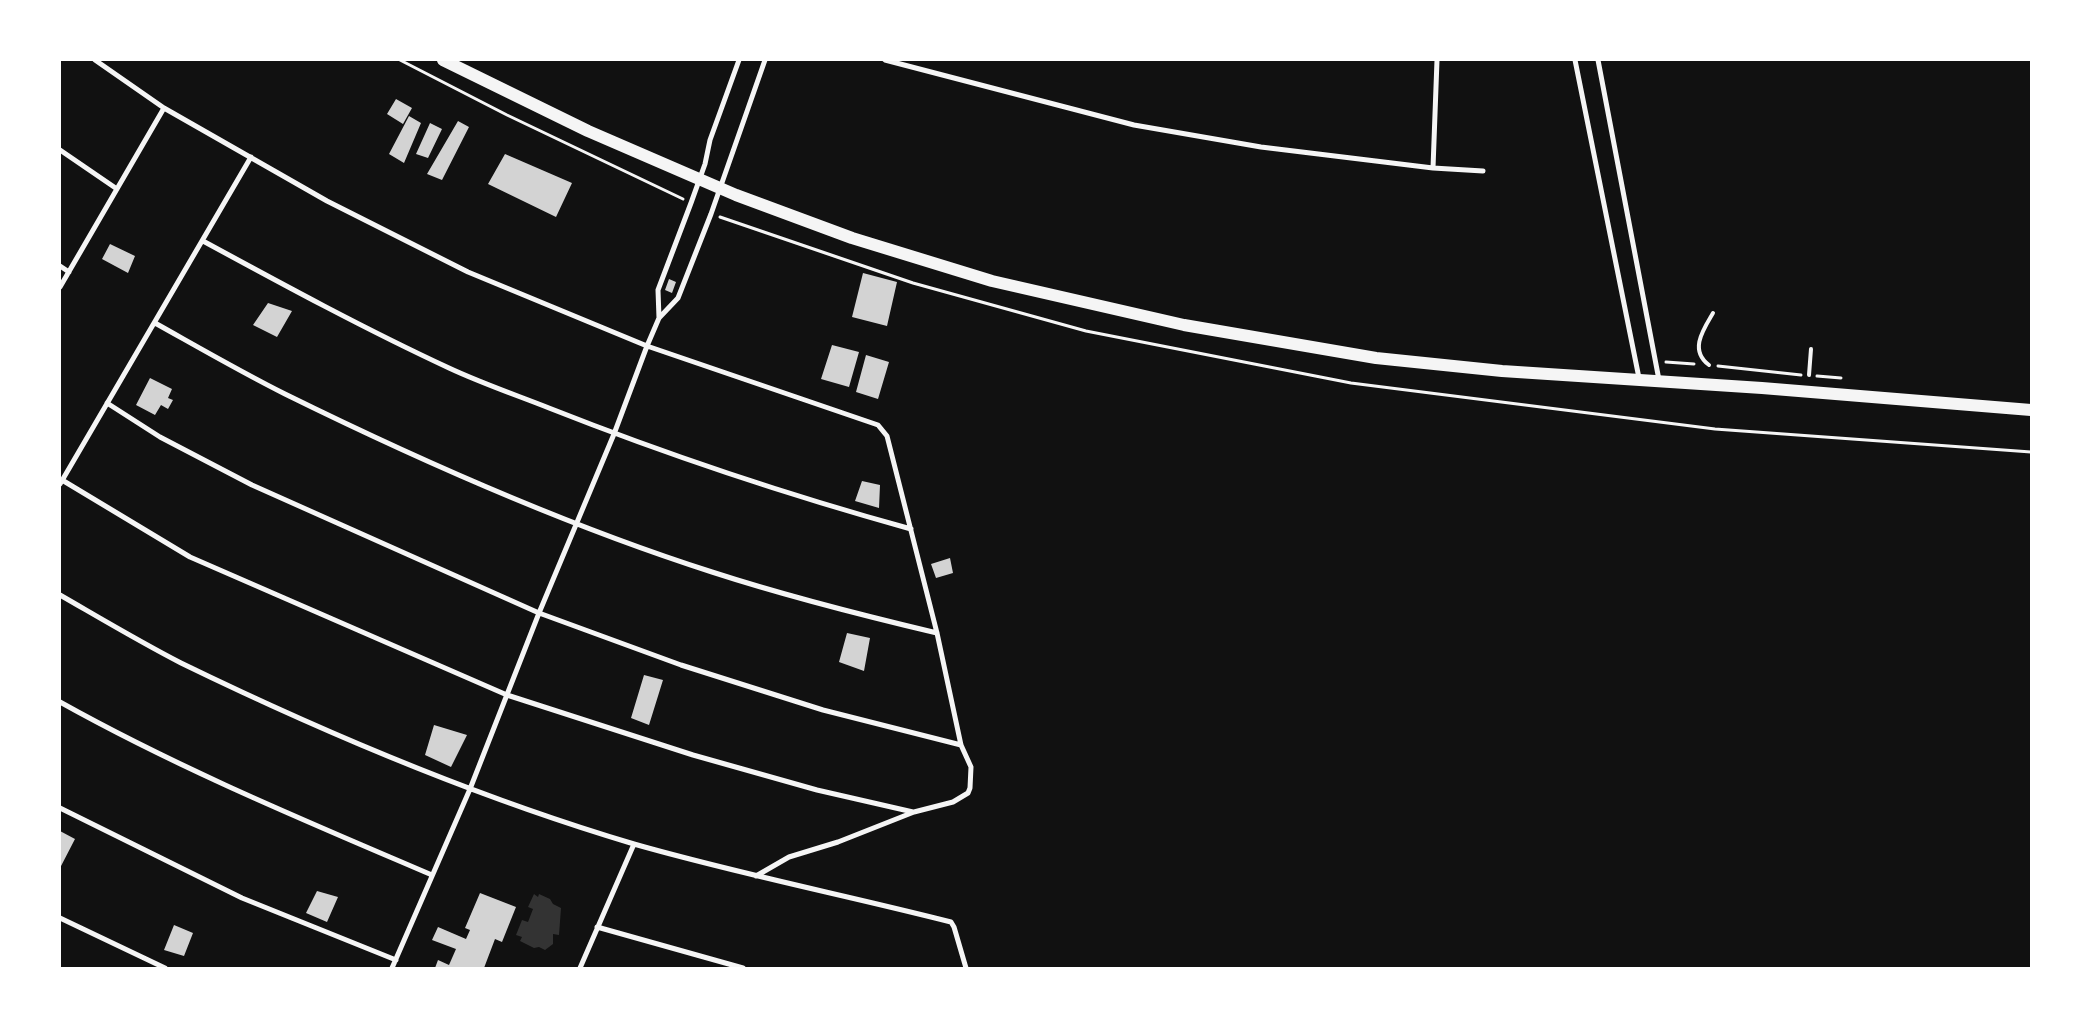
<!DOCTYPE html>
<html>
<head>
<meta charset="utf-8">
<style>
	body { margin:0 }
	#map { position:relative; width:2091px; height:1028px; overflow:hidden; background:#111; font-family:"Public Sans",sans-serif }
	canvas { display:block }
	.frame { position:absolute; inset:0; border:61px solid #fff; pointer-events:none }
</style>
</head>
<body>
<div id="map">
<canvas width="2091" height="1028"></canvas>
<div class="frame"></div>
</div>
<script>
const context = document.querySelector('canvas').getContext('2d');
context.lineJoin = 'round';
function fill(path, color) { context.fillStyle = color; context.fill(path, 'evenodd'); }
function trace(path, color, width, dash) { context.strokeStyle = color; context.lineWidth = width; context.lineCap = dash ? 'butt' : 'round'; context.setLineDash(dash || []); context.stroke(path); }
const water = new Path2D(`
	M534 894 538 897 539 894 550 899 553 904 561 908 559 935 553 934V944L545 950 539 947 534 948 520 941 522 937 516 935 522 920 528 922 533 909 528 907Z`);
const building = new Path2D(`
	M396 99 412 108 403 124 387 114Z
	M409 116 421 123 404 163 389 154Z
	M458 121 469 127 442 180 427 174Z
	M430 123 442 129 428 158 416 154Z
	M505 154 572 183 556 217 488 184Z
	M110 244 135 256 128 273 102 259Z
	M863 273 897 282 887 326 852 317Z
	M669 279 676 282 672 293 665 290Z
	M268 303 292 311 277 337 253 325Z
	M832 345 859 352 849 387 821 379Z
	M866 355 889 362 878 399 856 392Z
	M150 378 172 389 168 398 173 400 168 409 161 405 155 415 136 405Z
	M862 481 880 485 879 508 855 501Z
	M950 558 953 573 936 578 931 564Z
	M847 633 870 638 864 671 839 662Z
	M644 675 663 680 649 725 631 718Z
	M434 725 467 735 451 767 425 755Z
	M60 831 75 839 60 868Z
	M317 891 338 897 327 922 306 913Z
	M480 893 516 907 502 942 495 939 484 968H435L438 960 449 965 456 949 432 940 438 927 466 939 470 930 465 928Z
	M174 925 193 933 184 956 164 950Z`);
const path = new Path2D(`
	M400 60 507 115 683 199
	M720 217 913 283 1086 331 1351 383 1715 429 2031 452
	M1666 362 1694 364
	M1718 366 1801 375
	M1817 376 1841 378`);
const service = new Path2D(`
	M1709 365C1689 350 1703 330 1713 313
	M1809 375 1811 349`);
const minor = new Path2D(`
	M95 60 164 108 327 201 468 272 647 346 878 425 887 436 937 633 961 745 971 767 970 788 968 793 953 802 914 812 838 842 789 857 756 876
	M885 60 1134 125 1261 147 1433 168 1483 171
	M1575 60 1639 378
	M1598 60 1659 380
	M60 150 117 189
	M1433 168 1437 60
	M203 241C284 285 365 329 449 368 481 383 516 395 549 408 668 455 788 495 911 529
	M60 266 69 272
	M60 287 164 108
	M659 318 658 290 691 203 705 164 710 140 739 60
	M155 323C198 347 241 372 285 394 423 462 565 525 712 572 786 596 861 615 937 633
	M107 403 160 437 252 485 539 613 681 665 823 710 961 745
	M62 480 190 557 507 695 693 755 817 790 913 812
	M60 484 251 157
	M60 595C100 618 140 642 181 663 327 734 479 798 634 844 739 874 845 895 951 922L954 927 966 968
	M60 702C180 769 306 821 432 875
	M60 808 242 898 396 960
	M60 918 165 968
	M597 927 743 968
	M392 968 470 789 539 613 614 434 647 346 659 318 678 298 711 214 765 60
	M580 968 634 844`);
const primary = new Path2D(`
	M443 60 588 131 736 195 852 238 992 281 1184 325 1376 358 1502 371 1762 388 2031 410`);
fill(water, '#333');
fill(building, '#d3d3d3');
trace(path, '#f5f5f5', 3);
trace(service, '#f5f5f5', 4);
trace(minor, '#f5f5f5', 5);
trace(primary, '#f5f5f5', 12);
</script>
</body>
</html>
